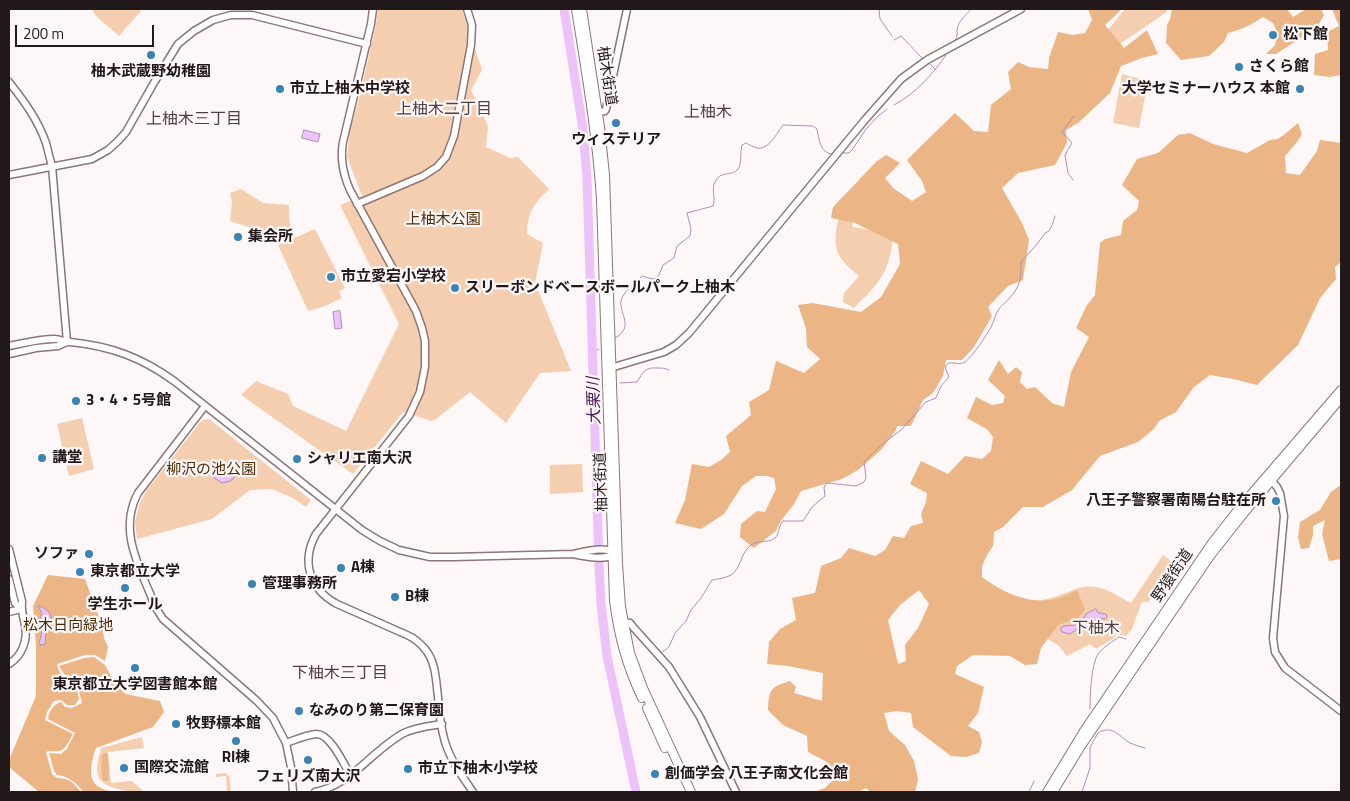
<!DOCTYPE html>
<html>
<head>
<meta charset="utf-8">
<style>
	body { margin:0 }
	#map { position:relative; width:1350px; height:801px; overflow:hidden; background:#fdf7f8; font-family:"Titillium Web",sans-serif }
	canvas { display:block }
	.frame { position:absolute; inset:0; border:10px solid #211819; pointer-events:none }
	.scale { position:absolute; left:15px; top:25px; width:139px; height:22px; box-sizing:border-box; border:2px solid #211819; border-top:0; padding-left:6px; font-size:15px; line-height:18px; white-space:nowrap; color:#211819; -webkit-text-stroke:4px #fdf7f8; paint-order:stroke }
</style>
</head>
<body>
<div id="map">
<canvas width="1350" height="801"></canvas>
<div class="frame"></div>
<div class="scale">200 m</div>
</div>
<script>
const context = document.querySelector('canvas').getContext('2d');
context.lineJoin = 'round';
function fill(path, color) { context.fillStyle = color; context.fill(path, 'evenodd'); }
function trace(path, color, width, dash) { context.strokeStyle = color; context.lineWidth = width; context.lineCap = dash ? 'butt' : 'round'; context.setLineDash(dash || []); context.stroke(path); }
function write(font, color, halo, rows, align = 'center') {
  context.font = font + ' "Titillium Web","Noto Sans JP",sans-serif'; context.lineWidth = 4.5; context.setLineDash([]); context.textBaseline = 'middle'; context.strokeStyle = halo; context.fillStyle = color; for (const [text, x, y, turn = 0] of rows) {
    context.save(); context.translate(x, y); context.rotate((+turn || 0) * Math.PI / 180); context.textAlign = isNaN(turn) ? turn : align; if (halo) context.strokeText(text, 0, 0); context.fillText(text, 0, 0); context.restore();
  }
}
const green = new Path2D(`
	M92 9H139L141 11 119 36 96 16Z
	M378 9H462L482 70 471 90 488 126 486 147 510 158 518 157 549 189C533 205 528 211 527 234L543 243 535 283 571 371 540 373 506 423 470 392 436 419 432 421 403 412 353 474 241 395 256 381 288 394 293 406 346 431 399 324 340 205 362 196 347 157 350 129 358 102 376 25Z
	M1125 9H1166L1167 12 1120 44 1108 30Z
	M1122 74 1148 81 1139 128 1113 123Z
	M241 189 263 203 289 205V218L291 228 289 233 267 241 248 227 230 221 232 202 230 193Z
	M839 216 851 219 853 227 884 232 893 239C888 275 879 283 854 308L843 302 844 293 859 276C834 256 832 247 839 216Z
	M315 229 345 288 339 291 342 298 325 306 308 311 278 245Z
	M82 418 94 469 69 476 57 424Z
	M209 419 311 500 306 507 293 498 272 489 250 490 212 519 137 539 135 522 140 503 146 491 202 420Z
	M582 464 583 492 550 494V465Z
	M1163 555 1175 564 1154 588 1152 597 1148 602H1143L1141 604 1132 629 1126 636 1116 634 1114 638 1096 649 1090 644 1067 656 1058 645 1046 638 1055 616 1042 600C1054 598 1065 593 1076 589 1097 581 1113 593 1131 603Z
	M142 737 144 748 108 752 111 783 132 781 144 792C132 792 104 790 98 776 95 768 99 756 101 748Z
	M227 773V776L229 775 231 792H227L226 776 216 777V774Z`);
const forest = new Path2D(`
	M1088 9H1119L1120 11 1105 25 1124 48 1147 30 1158 54 1142 58 1121 66 1110 93 1078 123 1066 130 1067 143 1055 165 1018 173 1002 188 1022 223 1029 240 1023 280 1008 286 988 307 992 316 974 347 962 360H946L943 376 933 393 923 400 911 426H897L896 430 882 449 858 470 842 479 801 491 794 504 780 522 776 531 754 548 740 537 741 524 757 511 765 512 776 489 774 478 767 476H756L742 486 724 514 701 529 675 523 685 500 692 464 709 467 721 460 730 452 726 436 751 415 749 402 769 390 776 361 804 373 820 359 807 347 806 328 798 305 813 303 861 312 881 297 900 264 898 244 855 223 831 218 833 207 877 161 886 155 900 163 885 178 893 188 912 201 926 192 922 181 907 160 920 147 955 113 974 131 988 132 991 105 1011 89 1008 72 1018 62 1029 67 1048 69 1049 58 1058 32 1073 35 1085 33 1092 20Z
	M1172 9H1287L1293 17 1306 9H1321L1324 15 1317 27 1276 54H1266L1275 45 1278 34 1273 23 1263 17C1251 25 1241 30 1228 33L1224 42 1209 56 1181 60 1166 43 1167 25 1170 19Z
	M1332 9H1341V75L1330 77 1314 75 1315 54 1328 50 1327 32 1339 26Z
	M1298 123 1302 134 1297 142 1285 156 1286 173 1300 175 1317 151 1320 140 1341 143V262L1335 267 1336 279 1320 298 1298 345 1257 385 1233 379 1210 375 1194 387 1176 412 1159 421 1154 429 1138 442 1100 456 1072 490 1043 507H1023L1003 527 994 532 993 546 987 555 982 566V577C1002 592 1029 605 1055 599 1063 598 1070 593 1077 590L1085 610 1078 618 1058 625 1041 648 1037 664 1025 665 1010 656 973 655 957 666 955 674 984 687 978 713 968 726 979 732 982 742 979 753 966 757 951 756 913 727 911 713 897 711 884 713 889 731 905 745 914 761 918 779 915 792H871L866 788 858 792H814L825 788 837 776C834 763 819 758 808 752L807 736 783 725 768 710C769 690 770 687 790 681L796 687 794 693 822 701 823 673 788 666 767 664 769 642 780 629 796 620 792 598 815 593 821 566 841 558 849 548 875 556 885 550 893 536 904 538 911 526 923 523 921 514 926 502 927 493 910 484 921 461 948 474 965 456 982 459 991 451 993 437 988 430 967 418 976 397 992 405 1003 403 1005 396 988 380 999 360 1008 374 1016 367 1022 372 1020 382 1027 389 1035 387 1052 403 1064 407 1071 372 1089 337 1076 328 1087 305 1095 295 1100 243 1105 239 1121 235 1123 221 1137 210 1139 201 1122 185 1137 159 1158 153 1178 135 1190 133 1213 144 1247 153 1270 140 1278 139 1285 134ZM919 590 929 604 918 628 905 645 906 661 898 664 888 620 900 605Z
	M1341 485V559L1329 561 1322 534 1325 520 1313 526V535L1309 548 1301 549 1298 538 1300 522 1320 510 1331 492Z
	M48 575 85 579 102 625 104 638 108 647 105 661 95 655H85L57 664 59 671 77 690 79 699 75 705H67L61 700 54 701 47 712 45 720 73 734C69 740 66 750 59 751 54 752 51 750 46 752L52 774 57 778C70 778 73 783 81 792H39L9 767V760L36 696V646L33 606Z
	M94 657 105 665 113 680 125 694 160 701 164 712 153 727 96 748C92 760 86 779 99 787 103 790 110 791 115 792H84C76 784 70 776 57 775L54 771 49 753 61 754 67 749 75 733 48 719C49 712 53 704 61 702L65 707 72 708 82 703 79 691 62 671 59 666 84 658Z
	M107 753 109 767 108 781H103L101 769 102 754Z`);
const water = new Path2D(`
	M304 130 320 134 318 142 302 138Z
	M340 311 342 328 335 329 333 312Z
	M230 469 233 473 234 478 230 481 222 483 211 476 218 473 223 474 226 470Z
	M39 606C47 608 54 616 50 624 47 629 47 626 46 632 45 636 46 640 45 644L40 645 39 643C42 634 43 634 38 625L42 613 39 608Z
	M1096 609 1098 613H1102L1103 614H1106L1107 617 1105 619 1100 618 1096 620C1093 625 1089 625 1084 627 1083 628 1081 629 1080 630L1077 629 1070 634 1062 632 1061 631V628L1063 626 1075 625 1078 621 1083 619 1086 614Z`);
const stream = new Path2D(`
	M879 9 880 19 892 36
	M894 40 901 36 923 59
	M954 42C959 36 956 32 958 26 960 20 967 14 971 9
	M930 64 936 70
	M894 105C915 94 933 74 946 55
	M843 153H849L852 150 867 128 877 117 887 109
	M1073 180 1068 173 1065 155 1072 143 1062 132 1074 116
	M615 338C635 327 619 314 621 301 622 293 636 282 642 276L652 279 656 278 659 275 663 265 674 258 677 246 690 236 691 229 687 213 713 206C716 198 711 190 715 182 720 170 732 177 738 169 742 164 740 153 742 145L746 143C749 145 754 147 757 148 769 150 777 133 783 125L813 126 817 129C819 139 820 153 832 154
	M593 352 599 349
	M620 383 637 382C643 373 644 367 657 368 662 368 665 368 669 370
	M594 384H595
	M661 653 669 647 675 633 686 621 691 610 701 598 712 580C718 579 726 578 731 575 742 568 740 551 753 544 760 540 769 543 775 538 780 533 778 526 783 521H803L812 507 825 496 824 487 827 483 856 486 864 482 866 478 864 462 882 444 901 430 926 402 936 398 941 386 949 377 945 367C949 358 958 367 965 362 973 356 986 336 991 327 994 322 995 314 999 309 1005 302 1012 297 1017 288 1021 280 1021 271 1021 262L1038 243 1045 233 1049 231 1053 223 1055 216
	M1090 709C1090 696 1091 665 1098 654 1101 649 1113 641 1119 637L1126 639
	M1029 792 1034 781
	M1082 792 1090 768V747L1098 733C1112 724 1120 737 1130 743 1135 745 1141 747 1145 748`);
const river = new Path2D(`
	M564 9 583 130 587 178 599 566 601 604 607 656 636 792`);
const minor = new Path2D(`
	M373 9 371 24 343 142C340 158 343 174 350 190L416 311 422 328 425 341V367L420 392 409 416 316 534C301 561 309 589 337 604L407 635C414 638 420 643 425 649 436 662 436 681 438 697 439 712 441 728 445 742 451 761 462 776 473 792
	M9 82C24 101 38 120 46 143 48 151 50 159 52 166L67 342
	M594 113 605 111 606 109 627 9
	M9 175 92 159 108 150 118 141 126 132 155 81 178 44 194 31 213 20 231 15H252L367 44
	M357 204 423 176 437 167 446 157 454 136 471 45 472 25 467 9
	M9 346C24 343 39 339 55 339 60 339 65 342 70 342 110 346 141 357 174 381L362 530 380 541 399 550 430 557H453L573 554C587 551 605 546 617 553 606 561 587 557 573 554
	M9 354 36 348 58 346 67 342
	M607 369 664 352 676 345 689 333 864 121 901 79 927 60 1021 9
	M205 406 138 493C119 529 137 562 151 596L154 605 163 619 257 701 273 718 286 743 291 767 293 792
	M1269 478 1277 487 1280 493 1284 516 1273 638 1275 652 1285 668 1341 711
	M9 549 22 601C21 610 23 617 25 625 28 640 22 656 9 664
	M9 579 15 603 21 609
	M9 612 21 609
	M623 622 630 623 634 628 669 667 700 717 736 792
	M286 743C295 740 306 735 316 734 330 733 344 764 350 775
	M315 792C352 785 372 750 404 733 416 727 429 726 442 724`);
const major = new Path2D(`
	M576 9C586 72 597 135 601 199L614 600C618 634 627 667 642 698
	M582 9 600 127 605 175 618 564 621 607 630 653 643 688 691 792
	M647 708 665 748
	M1047 792 1084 731 1212 543 1241 506 1341 390
	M1053 792 1081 746 1210 556 1244 513 1341 398`);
const markers = [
	[1273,35,5,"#3784b7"],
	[151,55,5,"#3784b7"],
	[1239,67,5,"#3784b7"],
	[280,89,5,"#3784b7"],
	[1300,89,5,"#3784b7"],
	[616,123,5,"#3784b7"],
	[238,237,5,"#3784b7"],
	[331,277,5,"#3784b7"],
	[455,288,5,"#3784b7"],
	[76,401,5,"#3784b7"],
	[42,458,5,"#3784b7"],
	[297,459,5,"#3784b7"],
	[1276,501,5,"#3784b7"],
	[89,554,5,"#3784b7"],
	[341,568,5,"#3784b7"],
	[80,572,5,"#3784b7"],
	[252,584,5,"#3784b7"],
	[125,588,5,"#3784b7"],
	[395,597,5,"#3784b7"],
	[135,668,5,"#3784b7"],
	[299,711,5,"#3784b7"],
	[176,724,5,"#3784b7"],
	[236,741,5,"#3784b7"],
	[308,760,5,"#3784b7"],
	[124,768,5,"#3784b7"],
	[408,769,5,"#3784b7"],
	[655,774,5,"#3784b7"]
];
const poiNames = [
	["松下館",1283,35],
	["さくら館",1249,67],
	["柚木武蔵野幼稚園",151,72,"center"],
	["市立上柚木中学校",290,89],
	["大学セミナーハウス 本館",1290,89,"right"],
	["ウィステリア",616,140,"center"],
	["集会所",248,237],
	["市立愛宕小学校",341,277],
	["スリーボンドベースボールパーク上柚木",465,288],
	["3・4・5号館",86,401],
	["講堂",52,458],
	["シャリエ南大沢",307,459],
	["八王子警察署南陽台駐在所",1266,501,"right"],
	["ソファ",79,554,"right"],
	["A棟",351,568],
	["東京都立大学",90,572],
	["管理事務所",262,584],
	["B棟",405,597],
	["学生ホール",125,605,"center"],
	["東京都立大学図書館本館",135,685,"center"],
	["なみのり第二保育園",309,711],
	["牧野標本館",186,724],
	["RI棟",236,758,"center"],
	["国際交流館",134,768],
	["市立下柚木小学校",418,769],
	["創価学会 八王子南文化会館",665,774],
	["フェリズ南大沢",308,777,"center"]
];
const streetNames = [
	["柚木街道",606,76,81],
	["柚木街道",602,482,-92],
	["野猿街道",1173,576,-56]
];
const parkNames = [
	["上柚木公園",443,220],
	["柳沢の池公園",211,470],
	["松木日向緑地",68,626]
];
const neighbourhoodNames = [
	["上柚木二丁目",444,110],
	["上柚木",708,113],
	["上柚木三丁目",194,120],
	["下柚木",1096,629],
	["下柚木三丁目",340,674]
];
const waterNames = [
	["大栗川",595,401,-92]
];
fill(green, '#f4ceae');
fill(forest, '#ecb585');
fill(water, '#edc1fa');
trace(water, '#b08eb6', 1);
trace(stream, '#b08eb6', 1);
trace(river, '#edc1fa', 9);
trace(minor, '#8d7578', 9);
trace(major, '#8d7578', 10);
trace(minor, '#fff', 6);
trace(major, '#fff', 8);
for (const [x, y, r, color] of markers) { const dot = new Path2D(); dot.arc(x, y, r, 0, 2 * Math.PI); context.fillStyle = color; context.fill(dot); trace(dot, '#fdf7f8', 2); }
write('bold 15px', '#211819', '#fdf7f8', poiNames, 'left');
write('15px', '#211819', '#fdf7f8', streetNames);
write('15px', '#4f2c04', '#fdf7f8', parkNames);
write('16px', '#523d3f', '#fdf7f8', neighbourhoodNames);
write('italic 16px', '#471355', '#fdf7f8', waterNames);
</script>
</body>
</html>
